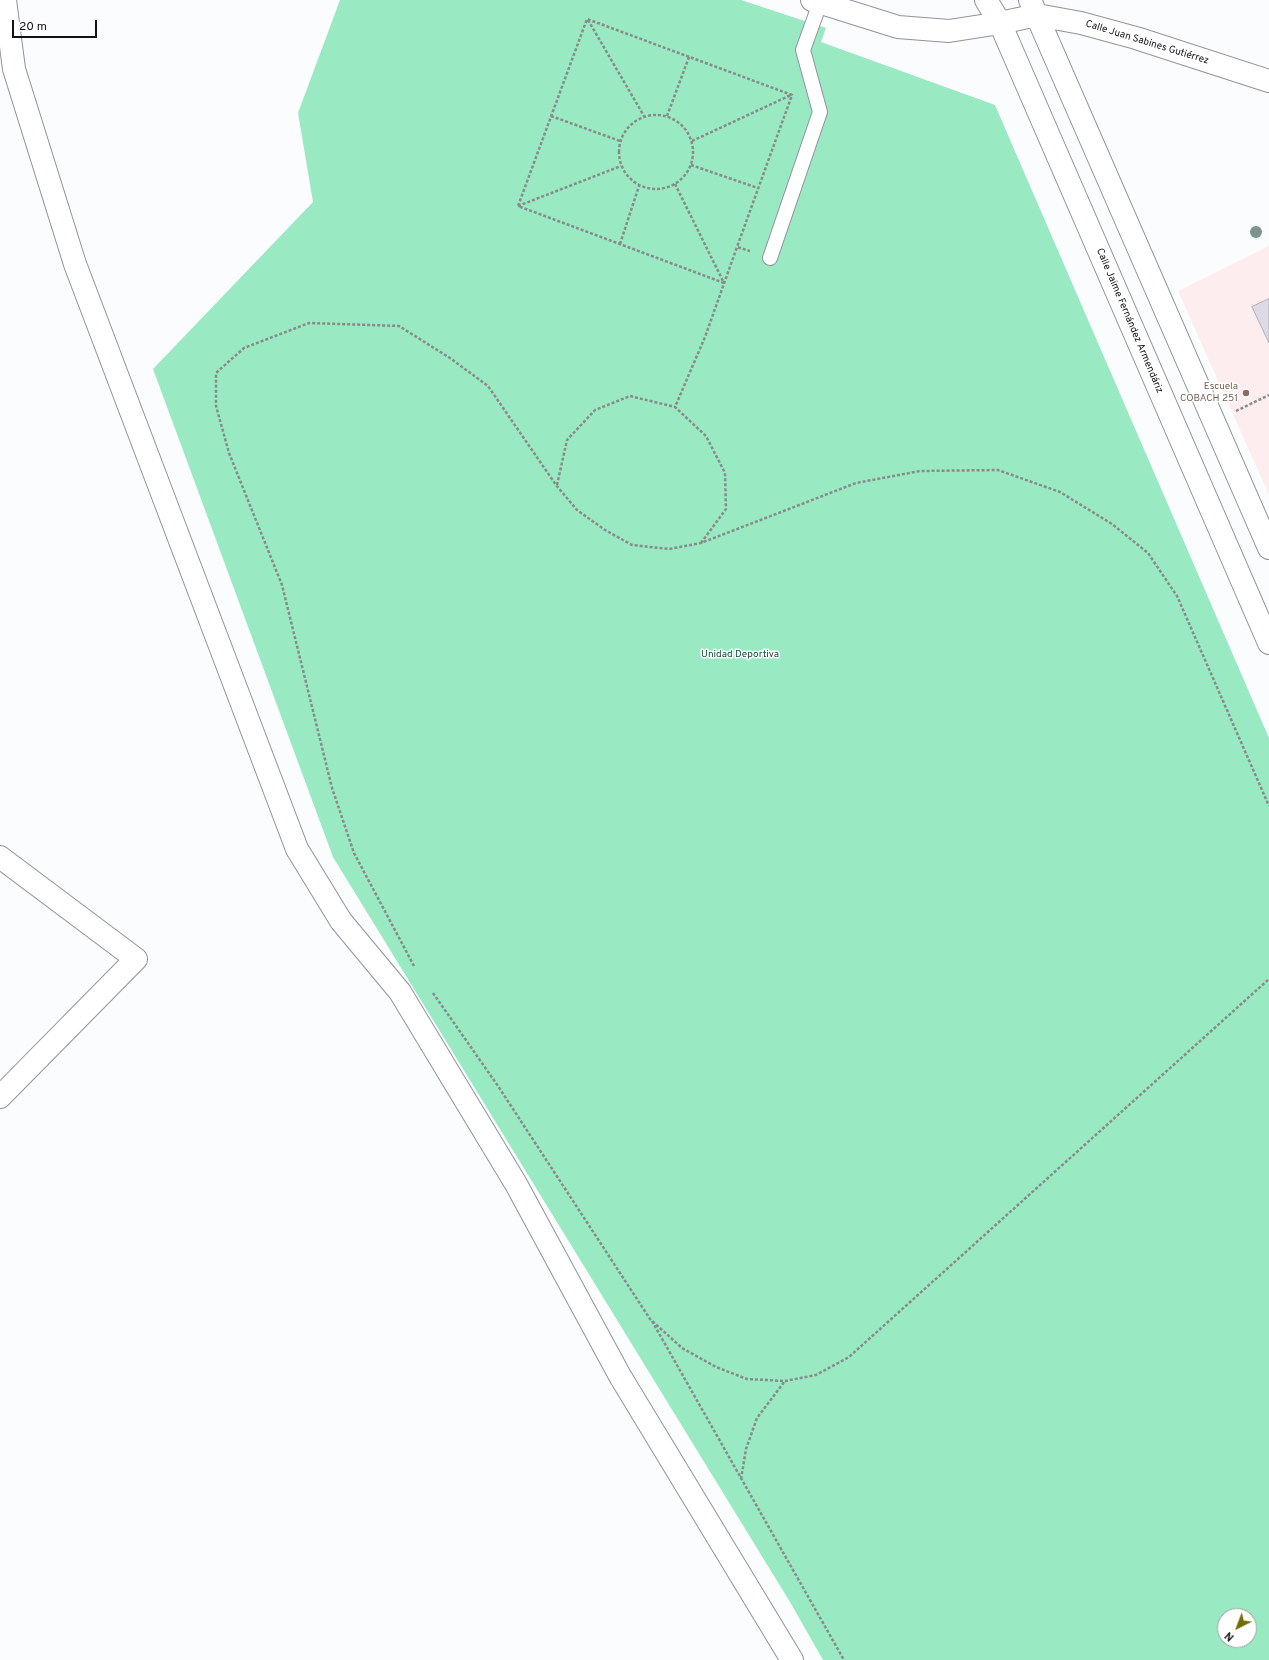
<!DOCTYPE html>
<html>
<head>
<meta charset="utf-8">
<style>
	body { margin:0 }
	#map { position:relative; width:1269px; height:1660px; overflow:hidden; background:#fbfcfe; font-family:Overpass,sans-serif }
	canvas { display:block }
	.north { position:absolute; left:1217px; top:1608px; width:40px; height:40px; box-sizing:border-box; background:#fff; border:1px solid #9fa0a1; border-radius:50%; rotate:222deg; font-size:11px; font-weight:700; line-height:16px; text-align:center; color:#101215 }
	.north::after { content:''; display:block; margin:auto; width:14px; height:18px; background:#726c09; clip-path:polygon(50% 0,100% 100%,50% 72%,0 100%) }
	.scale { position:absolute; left:12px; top:20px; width:85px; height:18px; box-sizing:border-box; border:2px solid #101215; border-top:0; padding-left:5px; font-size:12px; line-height:14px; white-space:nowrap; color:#101215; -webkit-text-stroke:3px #fff; paint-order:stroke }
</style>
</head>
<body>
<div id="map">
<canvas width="1269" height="1660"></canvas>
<div class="north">N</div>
<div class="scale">20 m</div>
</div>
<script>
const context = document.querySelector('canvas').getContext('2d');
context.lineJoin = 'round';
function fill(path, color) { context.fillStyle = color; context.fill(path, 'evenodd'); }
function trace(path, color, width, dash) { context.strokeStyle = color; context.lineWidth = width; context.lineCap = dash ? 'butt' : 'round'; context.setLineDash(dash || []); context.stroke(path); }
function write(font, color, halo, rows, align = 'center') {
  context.font = font + ' Overpass,sans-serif'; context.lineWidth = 3; context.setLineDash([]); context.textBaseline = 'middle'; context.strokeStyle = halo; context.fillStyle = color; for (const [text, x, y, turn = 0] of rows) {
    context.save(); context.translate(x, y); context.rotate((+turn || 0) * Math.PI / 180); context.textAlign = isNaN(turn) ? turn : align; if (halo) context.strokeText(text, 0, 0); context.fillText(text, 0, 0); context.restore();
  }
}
const education = new Path2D(`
	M1269 246V495L1178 291Z`);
const green = new Path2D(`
	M340 0H741L826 28 821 42 995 105 1269 738V1660H823L790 1602 333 857 153 369 313 202 298 113ZM1225 1616H1249V1640H1225Z`);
const building = new Path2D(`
	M1269 299V343L1252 307Z`);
const path = new Path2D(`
	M588 20 644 116
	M619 152a37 37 0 1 1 74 0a37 37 0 1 1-74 0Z
	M551 116 620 141
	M667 116 689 57
	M692 141 791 95
	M691 165 758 188
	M675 184 724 283
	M518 206 621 166
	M620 244 639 186
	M724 283 518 206 587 19 792 95 737 247
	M1236 411 1269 395
	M557 485 567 440 595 410 630 396 675 407
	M701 543 726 509 725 473 706 436 675 407 705 337 737 247 750 251
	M414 966 354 853 332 788 282 585 229 453 216 406V373L244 348 309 323 399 326 450 358 488 386 556 485 577 510 605 530 632 545 669 549 701 543 856 483 920 471 998 470 1060 492 1112 524 1148 553 1177 596 1269 806
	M433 993 498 1086 650 1319 682 1348 716 1367 747 1379 785 1381 816 1375 849 1357 1269 979
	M652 1321 844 1660
	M741 1479 746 1449 757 1418 785 1381`);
const lane = new Path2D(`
	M770 258 820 112 803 50 820 3`);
const street = new Path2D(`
	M5 0 14 69 75 264 297 849 341 921 400 992 516 1184 620 1376 792 1660
	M812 0 898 27 949 31 1000 23
	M0 857 136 959 0 1097`);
const secondary = new Path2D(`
	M986 0 1000 23 1269 643
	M1030 0 1269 548
	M1000 23 1037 15 1081 23 1136 38 1269 81`);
const trees = [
	[1256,232]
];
const markers = [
	[1246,393,4,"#8d6e63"]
];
const streetNames = [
	["Calle Juan Sabines Gutiérrez",1147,43,17],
	["Calle Jaime Fernández Armendáriz",1129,321,67]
];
const educationNames = [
	["Escuela",1238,387],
	["COBACH 251",1238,399]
];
const parkNames = [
	["Unidad Deportiva",740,655]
];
fill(education, '#feedef');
fill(green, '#99eac2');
fill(building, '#dddae6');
trace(building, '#b2afba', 1);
trace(lane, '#90939e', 16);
trace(street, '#90939e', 24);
trace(secondary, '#90939e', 24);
trace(path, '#888a8c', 2.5, [3, 2]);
trace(lane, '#fff', 14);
trace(street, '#fff', 22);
trace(secondary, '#fff', 22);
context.fillStyle = '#7f948c';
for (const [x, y] of trees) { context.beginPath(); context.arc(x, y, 6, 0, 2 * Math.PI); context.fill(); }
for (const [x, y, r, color] of markers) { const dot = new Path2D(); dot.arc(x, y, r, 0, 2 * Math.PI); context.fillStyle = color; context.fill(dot); trace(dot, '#fff', 1.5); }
write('10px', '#101215', '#fff', streetNames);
write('10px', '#785e54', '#fff', educationNames, 'right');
write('10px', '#1a3f2e', '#fff', parkNames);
</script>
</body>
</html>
